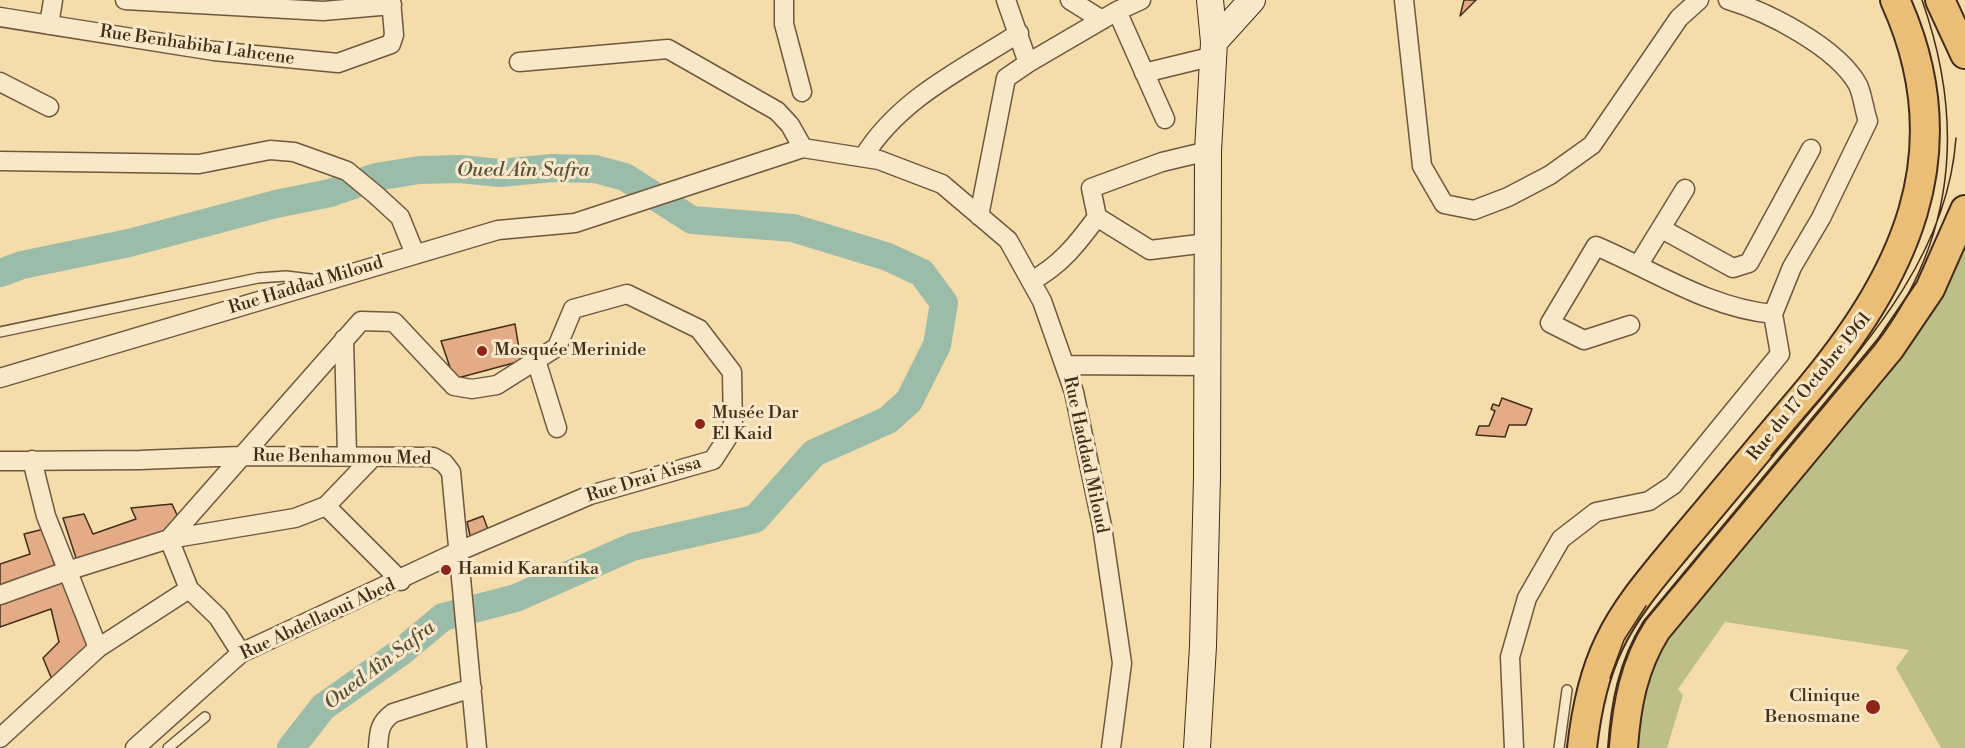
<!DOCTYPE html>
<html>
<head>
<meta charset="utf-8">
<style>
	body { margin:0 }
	canvas { display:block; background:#f4dcab }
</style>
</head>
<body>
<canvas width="1965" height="748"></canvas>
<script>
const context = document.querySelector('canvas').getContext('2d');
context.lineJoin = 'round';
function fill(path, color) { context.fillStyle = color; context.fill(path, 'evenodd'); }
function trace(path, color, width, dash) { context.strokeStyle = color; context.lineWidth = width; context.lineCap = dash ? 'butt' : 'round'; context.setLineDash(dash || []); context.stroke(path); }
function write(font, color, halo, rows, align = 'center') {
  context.font = font + ' "Libre Bodoni",serif'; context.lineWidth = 6; context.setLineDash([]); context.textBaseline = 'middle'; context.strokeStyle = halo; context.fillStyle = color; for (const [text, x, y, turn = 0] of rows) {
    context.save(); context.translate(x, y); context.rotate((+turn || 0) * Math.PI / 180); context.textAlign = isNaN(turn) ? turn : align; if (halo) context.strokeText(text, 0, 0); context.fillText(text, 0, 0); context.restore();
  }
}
const green = new Path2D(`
	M1965 245V748H1941L1896 668 1909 650 1725 622 1678 689 1683 695 1667 748H1631L1644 677 1675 629Z`);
const river = new Path2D(`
	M0 273 22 265 129 243 276 204 330 193 376 177 419 170 460 169 500 173 552 168 595 169 625 177 692 220 793 228 888 257 922 273 944 303 937 345 909 401 888 420 814 453 755 519 632 547 516 598 443 617 401 652 323 707 291 748`);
const building = new Path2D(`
	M1464 0H1476L1460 16Z
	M515 324 521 361 454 379 441 341Z
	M1502 398 1532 409 1526 425H1509L1505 437 1476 435 1479 426H1489L1495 411 1491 409 1493 404 1499 406Z
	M172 504 178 517 158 538 77 561 63 518 84 514 93 534 136 519 131 508Z
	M483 516 490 535 471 540 467 522Z
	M44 529 56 570 0 589V564L30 554 24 534Z
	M63 578 92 646 53 682 43 658 59 642 51 609 0 627V601Z`);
const lane = new Path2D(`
	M0 332 258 278 286 276 318 280
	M168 748 205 717
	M1559 748 1567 690`);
const street = new Path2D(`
	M125 0 323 11 392 5
	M784 0V24L802 92
	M1006 0 1028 63 1117 11 1141 0
	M1070 0 1102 20
	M1404 0 1422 166 1444 204 1474 210 1508 197 1550 175 1592 145 1679 18 1699 0
	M1117 11 1165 119
	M0 17 214 51 338 63 391 44 394 35 391 0
	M49 25 53 0
	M519 62 668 49 777 111 790 125 803 148
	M1144 73 1214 56
	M0 82 49 107
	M864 156C900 98 963 69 1019 33
	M0 161 199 164 270 150 294 152 347 171 376 195 400 217 415 254
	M979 216 1006 78 1028 63
	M1662 229 1733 268 1749 263 1811 149
	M1207 243 1150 250 1097 217 1091 188 1162 162 1208 151
	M1639 264 1685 189
	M1031 281C1060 266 1078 243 1097 217
	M1630 325 1584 340 1550 323 1596 246C1655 271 1709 308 1773 314
	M344 339 347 455
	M536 360 557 428
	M1065 365 1206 366
	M0 378 498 230 575 223 803 148 879 160 942 184 1008 240 1042 301 1074 392 1102 526 1122 663 1111 748
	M32 460 46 516 98 648
	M0 461 140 460 240 456 433 457 444 463 451 472 477 748
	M326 506 401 581
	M0 595 67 571 169 539 295 518 326 506 373 457
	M0 738 98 648 189 589
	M135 748 241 653 457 552 590 495 713 460 733 429 732 372 699 329 627 294 573 309 557 347 497 385 472 389 454 386 394 322 361 321 169 539 189 589 218 617 241 653
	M378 748C379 732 379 723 393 713L472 688
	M1514 748 1510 657 1527 598 1561 539 1596 512 1649 501 1673 485 1780 354 1773 314 1792 267 1821 218 1868 121C1864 110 1863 96 1858 85 1837 47 1768 12 1728 0`);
const secondary = new Path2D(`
	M1214 42 1252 0
	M1197 748 1203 646 1207 476 1208 151 1214 42 1210 0`);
const primary = new Path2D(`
	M1940 0 1965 54
	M1582 748C1586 712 1593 676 1609 643 1627 605 1656 573 1683 540 1723 493 1762 445 1802 398 1904 278 1965 154 1895 0
	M1623 748C1626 705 1633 667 1656 630L1890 348 1930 289 1965 210`);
const tram = new Path2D(`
	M1771 456C1849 362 1947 267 1956 138
	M1610 678 1624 640 1646 606
	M1609 748C1613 702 1620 660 1646 620L1875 345C1956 239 1965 122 1922 0`);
const markers = [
	[482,351,6,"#8f2418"],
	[700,424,6,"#8f2418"],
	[446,570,6,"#8f2418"],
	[1873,707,8,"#8f2418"]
];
const streetNames = [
	["Rue Benhabiba Lahcene",197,46,8],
	["Rue Haddad Miloud",306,286,-17],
	["Rue du 17 Octobre 1961",1810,387,-51],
	["Rue Haddad Miloud",1085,455,78],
	["Rue Benhammou Med",342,458,1],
	["Rue Drai Aissa",644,480,-17],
	["Rue Abdellaoui Abed",318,620,-25]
];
const poiNames = [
	["Mosquée Merinide",494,351],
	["Musée Dar",712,414],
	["El Kaid",712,435],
	["Hamid Karantika",458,570],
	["Clinique",1860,697,"right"],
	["Benosmane",1860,718,"right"]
];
const waterNames = [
	["Oued Aîn Safra",523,171],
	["Oued Aîn Safra",380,666,-37]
];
fill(green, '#bcc088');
trace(river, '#9cbcaa', 28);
fill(building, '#e3ab86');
trace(building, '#432c19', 1.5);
trace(lane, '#6f583e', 12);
trace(street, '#6f583e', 21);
trace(secondary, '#432c19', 28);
trace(primary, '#432c19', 32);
trace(lane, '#f8e8c8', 9);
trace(street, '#f8e8c8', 18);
trace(secondary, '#f8e8c8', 26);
trace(primary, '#eabe76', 28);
trace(tram, '#432c19', 1.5);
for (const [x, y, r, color] of markers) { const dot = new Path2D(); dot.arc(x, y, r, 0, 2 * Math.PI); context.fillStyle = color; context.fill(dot); trace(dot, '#f8e8c8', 2); }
write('18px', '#432c19', '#f8e8c8', streetNames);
write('18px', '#432c19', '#f8e8c8', poiNames, 'left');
write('italic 20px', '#59503d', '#f8e8c8', waterNames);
</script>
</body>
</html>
